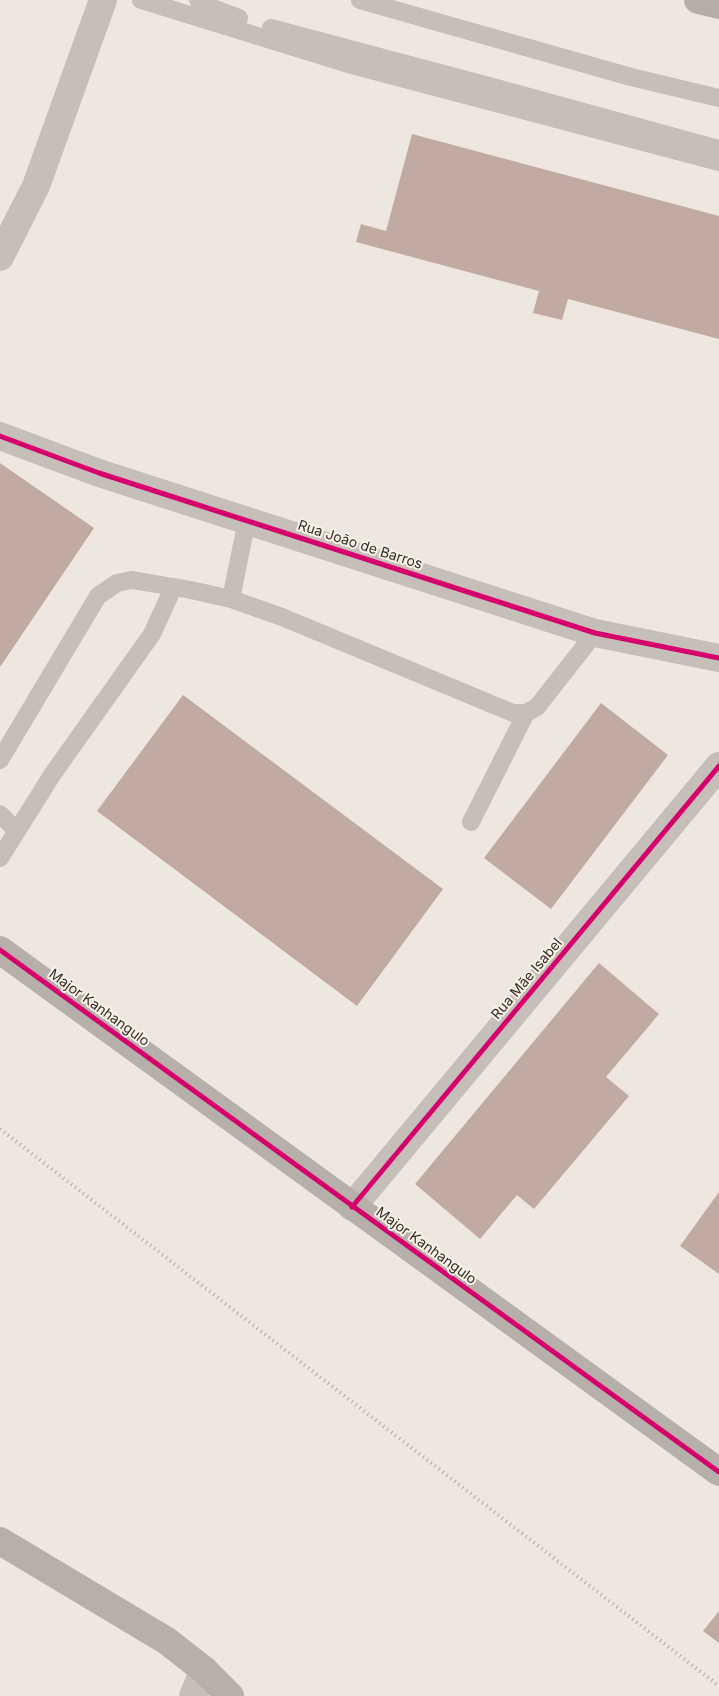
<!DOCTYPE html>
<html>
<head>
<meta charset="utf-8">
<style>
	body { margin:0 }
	canvas { display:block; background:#ede7e0 }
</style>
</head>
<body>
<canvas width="719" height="1696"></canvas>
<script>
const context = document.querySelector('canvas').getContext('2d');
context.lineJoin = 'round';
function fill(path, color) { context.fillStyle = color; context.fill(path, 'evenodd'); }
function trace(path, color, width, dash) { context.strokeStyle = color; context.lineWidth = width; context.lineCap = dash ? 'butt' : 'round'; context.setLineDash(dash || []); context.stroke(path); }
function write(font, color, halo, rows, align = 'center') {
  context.font = font + ' Inter,sans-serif'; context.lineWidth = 4; context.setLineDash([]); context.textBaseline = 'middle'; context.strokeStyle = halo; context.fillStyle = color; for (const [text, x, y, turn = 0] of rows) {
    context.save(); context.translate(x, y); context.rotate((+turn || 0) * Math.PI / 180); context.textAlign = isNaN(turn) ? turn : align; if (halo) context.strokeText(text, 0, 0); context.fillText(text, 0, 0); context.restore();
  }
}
const building = new Path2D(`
	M412 134 719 216V339L568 299 562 320 533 313 539 291 356 242 361 224 386 231Z
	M0 463 94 528 0 667Z
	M183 695 443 889 357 1006 97 811Z
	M601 703 668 755 551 909 484 858Z
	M599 963 659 1014 606 1077 629 1096 534 1209 517 1195 480 1239 415 1184Z
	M719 1192V1274L680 1246Z
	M719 1611V1643L703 1631Z`);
const lane = new Path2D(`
	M141 0 348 64 719 162
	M198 0 207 6 239 18
	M360 0 631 77 719 98
	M271 28 500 89 719 149
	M231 599 247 520
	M0 760 98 596 117 583 132 580 191 590 231 599 282 617 513 713H526L537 707 595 633
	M0 814 17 831
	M471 822 526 713
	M0 858 52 775 152 634 173 588`);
const street = new Path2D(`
	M0 257 36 186 103 0
	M0 436 99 473 595 633 719 658
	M352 1207 719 766
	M193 1696 204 1670`);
const secondary = new Path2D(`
	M0 950 719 1472
	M0 1541 167 1641 204 1670 230 1696`);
const primary = new Path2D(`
	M698 0 719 5`);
const rail = new Path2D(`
	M0 1129 719 1686`);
const cycleway = new Path2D(`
	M0 436 99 473 595 633 719 658
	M0 950 719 1472
	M352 1207 719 766`);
const streetNames = [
	["Rua João de Barros",360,545,18],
	["Rua Mãe Isabel",527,979,-50],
	["Major Kanhangulo",99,1008,36],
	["Major Kanhangulo",426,1246,36]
];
fill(building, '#c0aaa2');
trace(lane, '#c6bfb9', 18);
trace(street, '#c6bfb9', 28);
trace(secondary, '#b6afaa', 28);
trace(primary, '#b5ada8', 28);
trace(rail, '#ada8a4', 4, [1, 4]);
trace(cycleway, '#d6006c', 5);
write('14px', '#362c27', '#faf1e7', streetNames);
</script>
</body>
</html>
